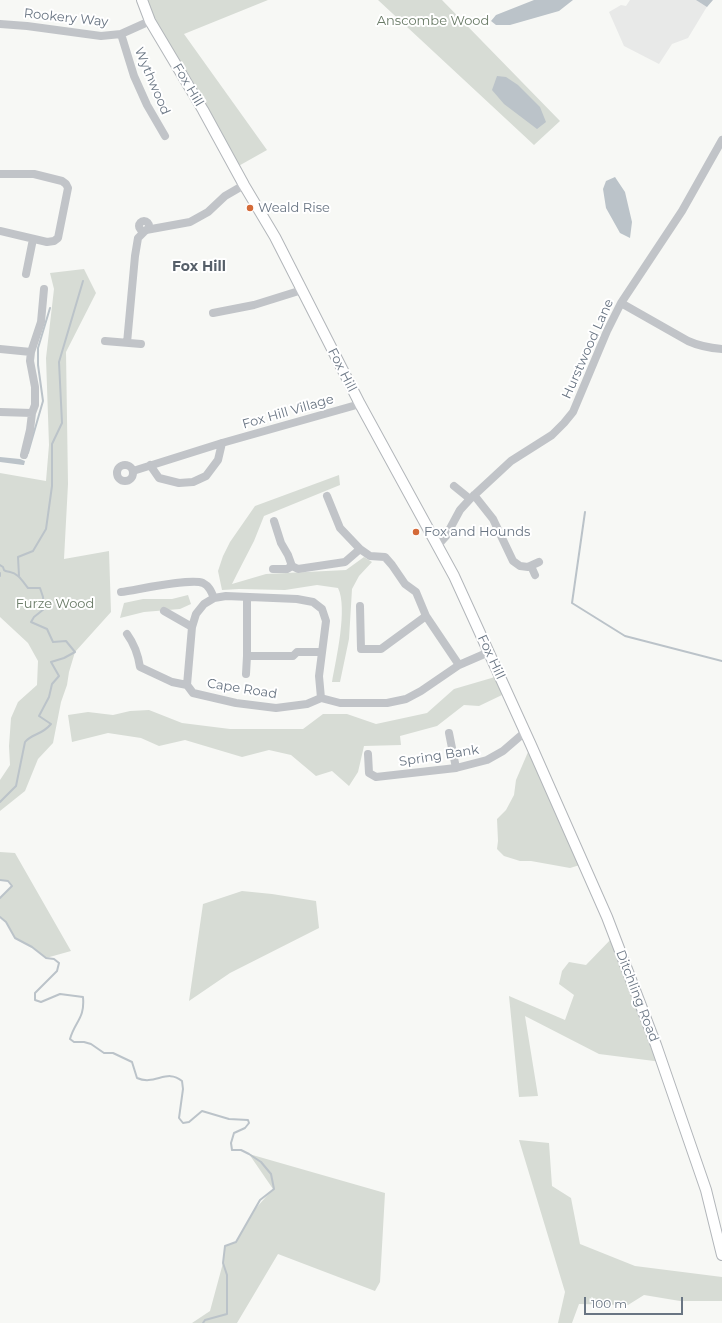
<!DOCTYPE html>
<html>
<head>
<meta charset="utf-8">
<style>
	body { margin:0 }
	#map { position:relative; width:722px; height:1323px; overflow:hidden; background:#f7f8f5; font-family:Montserrat,sans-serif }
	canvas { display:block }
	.scale { position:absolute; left:584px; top:1297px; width:99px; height:18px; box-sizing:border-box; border:2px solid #697583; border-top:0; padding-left:5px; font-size:12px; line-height:14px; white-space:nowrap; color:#697583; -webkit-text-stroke:3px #fff; paint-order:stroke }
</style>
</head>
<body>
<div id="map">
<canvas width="722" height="1323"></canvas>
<div class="scale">100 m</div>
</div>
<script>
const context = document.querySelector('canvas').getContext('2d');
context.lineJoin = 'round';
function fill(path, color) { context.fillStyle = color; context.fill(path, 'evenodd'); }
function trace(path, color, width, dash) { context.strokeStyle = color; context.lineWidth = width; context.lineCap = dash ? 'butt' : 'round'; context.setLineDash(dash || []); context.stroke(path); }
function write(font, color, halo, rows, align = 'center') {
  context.font = font + ' Montserrat,sans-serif'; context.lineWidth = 4; context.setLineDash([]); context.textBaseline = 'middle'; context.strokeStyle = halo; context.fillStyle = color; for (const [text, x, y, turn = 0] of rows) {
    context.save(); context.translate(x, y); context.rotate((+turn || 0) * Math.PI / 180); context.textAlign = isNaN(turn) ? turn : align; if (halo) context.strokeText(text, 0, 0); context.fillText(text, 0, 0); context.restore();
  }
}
const built = new Path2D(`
	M630 0H711L688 38 672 44 659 64 624 46 609 12 621 5 626 6Z`);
const green = new Path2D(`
	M142 0H268L184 34 267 150 235 168Z
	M378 0H442L560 121 534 145Z
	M84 269 96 293 66 352 68 484 64 559 109 551 111 612 75 652 69 672 67 685 61 702 53 743 38 759 25 791 0 811V780L10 765 9 746 11 718 18 702 37 685 38 661 28 643 0 617V473L46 481 49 445 46 358 54 289 50 273Z
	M339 475 340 485 264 516 254 541 237 574 232 584 266 574 346 570 364 557 372 562 359 576 352 589 349 639 340 682H332C336 659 348 608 338 588L317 585 285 590 239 589 222 590 218 571 223 556 230 542 255 506Z
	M188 595 191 604 180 609 144 612 120 618 124 603 143 599H172Z
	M495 677 502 695 479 706 464 705 437 726 400 736 401 745 364 746 358 772 349 786 332 771 316 776 291 755 269 750 242 757 185 740 159 746 141 738 108 733 72 742 68 715 88 712 113 715 130 711 149 710 182 723 230 729H303L323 714H347L376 724 427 713 454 689Z
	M531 745 583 864 570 868 531 861H520L504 856 497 849 498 841 497 819 506 810 514 795 516 780Z
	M0 852 15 853 71 951 46 958 32 947 15 938 6 922 0 917V898L12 886 8 881 0 880Z
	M242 891 272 894 316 901 319 928 230 973 189 1001 203 904Z
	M614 936 662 1062 599 1054 525 1016 538 1096 519 1097 509 996 565 1020 574 995 559 984 562 971 569 962 586 965Z
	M519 1140 549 1143 552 1186 571 1198 580 1244 635 1266 722 1277V1301H680L644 1295 628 1305 579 1304 572 1323H558L565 1292Z
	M249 1154 385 1193 380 1282 375 1291 278 1254 237 1323H192L210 1311 223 1263 225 1246 236 1242 256 1208 273 1189Z`);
const water = new Path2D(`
	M534 0H573L559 11 510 25H496L491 21 496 15Z
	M696 0H713L707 7Z
	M497 76 506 77 518 85 540 107 546 122 537 129 504 104 492 90Z
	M615 177 625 192 632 222 630 238 620 233 606 208 603 189 606 181Z
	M0 457 20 459 25 461 24 465H23L0 462Z`);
const stream = new Path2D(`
	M28 453 43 401 38 365V348L50 308
	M585 512 572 603 625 636 722 661
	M0 565 3 567 4 570C6 572 8 571 10 572 18 573 23 582 28 588H40L43 597 44 609 34 617 31 622 47 629 53 642 66 641 75 652 64 658 51 662 59 676 52 684 49 697 39 716 51 724C41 736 32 733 25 742L16 786 0 802
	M0 573V576
	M19 576 18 557 33 551 46 529 52 486V444L62 423 59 362 83 281
	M0 880 8 881 12 886 0 898
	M0 917 6 922 15 938 32 947 46 958 54 959 59 963 57 971 35 993V1000L41 1002 60 994 83 997C85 1019 75 1021 70 1039L74 1042H84L91 1044 104 1053H113L132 1062 137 1078C155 1086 167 1068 182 1081L183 1089 179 1118 183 1123 189 1122 202 1111 229 1119 248 1120 249 1123 245 1128 234 1133 231 1143 232 1150H241L249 1154 261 1162 271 1174 274 1189 260 1200 236 1242 225 1246 223 1263 227 1275V1314L205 1320 203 1323`);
const minor = new Path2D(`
	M0 24 27 26 101 36 121 34 150 21
	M121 34 134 76 147 105 165 136
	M0 174H34L62 181 66 184 68 188 58 238 54 241 47 242 0 231
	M139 226a5 5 0 1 1 10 0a5 5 0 1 1-10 0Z
	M26 274 33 239
	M621 303 688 341C699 346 710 348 722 349
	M213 313 254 305 302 290
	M105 341 141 344
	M127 343 135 256 138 238 146 230 190 222 208 212 225 196 244 185
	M0 349 31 352
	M0 412 32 413
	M24 455 30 430 32 413 35 405V387L30 361 31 352 41 322 44 289
	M150 465 159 478 179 483 193 482 206 476 218 460 222 443
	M117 473a8 8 0 1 1 16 0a8 8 0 1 1-16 0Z
	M133 471 222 443 360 404
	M454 486 470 499
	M474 495 493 519 513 561 520 566 528 567 539 562
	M327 496 340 528 360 549 370 556 385 557 392 565 405 584 416 592 426 616 459 665
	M274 521 281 543 288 555 292 566
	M438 545 446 536 460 510 470 499 511 461 552 435 564 423 573 412 607 331 621 303 682 211 722 140
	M531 566 535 575
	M273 569H287L292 566 298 569 345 562 360 549
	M121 592C137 590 190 578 203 583 209 586 211 591 214 598
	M247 597V656H293L297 652H321
	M360 606 361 649H381L426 616
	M164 611 192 627
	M127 634C135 645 138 654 140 667L172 682 187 685 193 693 236 703 276 708 307 704 321 698 340 703H387L406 699 421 691 459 665 489 652
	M246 674 247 656
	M187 685 192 627 196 614 204 604 214 598 226 596 297 599 313 602 322 609 326 621 319 676 321 698
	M449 733 456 768
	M368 754 369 773 376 777 456 768 487 760 503 751 525 732`);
const major = new Path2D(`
	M142 0 150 21 203 110 244 185 275 237 360 404 454 576 531 745 607 917 656 1045 706 1190 722 1255`);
const markers = [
	[250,208,4,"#d46a38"],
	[416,532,4,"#d46a38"]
];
const streetNames = [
	["Rookery Way",66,18,6],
	["Wythwood",152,81,67],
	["Fox Hill",188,85,59],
	["Hurstwood Lane",588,349,-66],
	["Fox Hill",342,370,63],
	["Fox Hill Village",288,412,-16],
	["Fox Hill",491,657,65],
	["Cape Road",242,689,9],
	["Spring Bank",439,756,-9],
	["Ditchling Road",637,996,69]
];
const parkNames = [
	["Anscombe Wood",433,21],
	["Furze Wood",55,604]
];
const poiNames = [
	["Weald Rise",258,208],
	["Fox and Hounds",424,532]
];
const neighbourhoodNames = [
	["Fox Hill",199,267]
];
fill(built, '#e8e9e8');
fill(green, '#d7dcd5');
fill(water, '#bbc3c9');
trace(stream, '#bbc3c9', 2);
trace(major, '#b2b6ba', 12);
trace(minor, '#c1c4c8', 8);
trace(major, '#fff', 10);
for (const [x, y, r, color] of markers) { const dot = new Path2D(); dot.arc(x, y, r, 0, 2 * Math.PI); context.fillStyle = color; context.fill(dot); trace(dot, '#fff', 1.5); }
write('13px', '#697583', '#fff', streetNames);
write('13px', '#6a7b67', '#fff', parkNames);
write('13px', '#697583', '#fff', poiNames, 'left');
write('bold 14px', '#565f69', '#fff', neighbourhoodNames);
</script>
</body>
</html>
